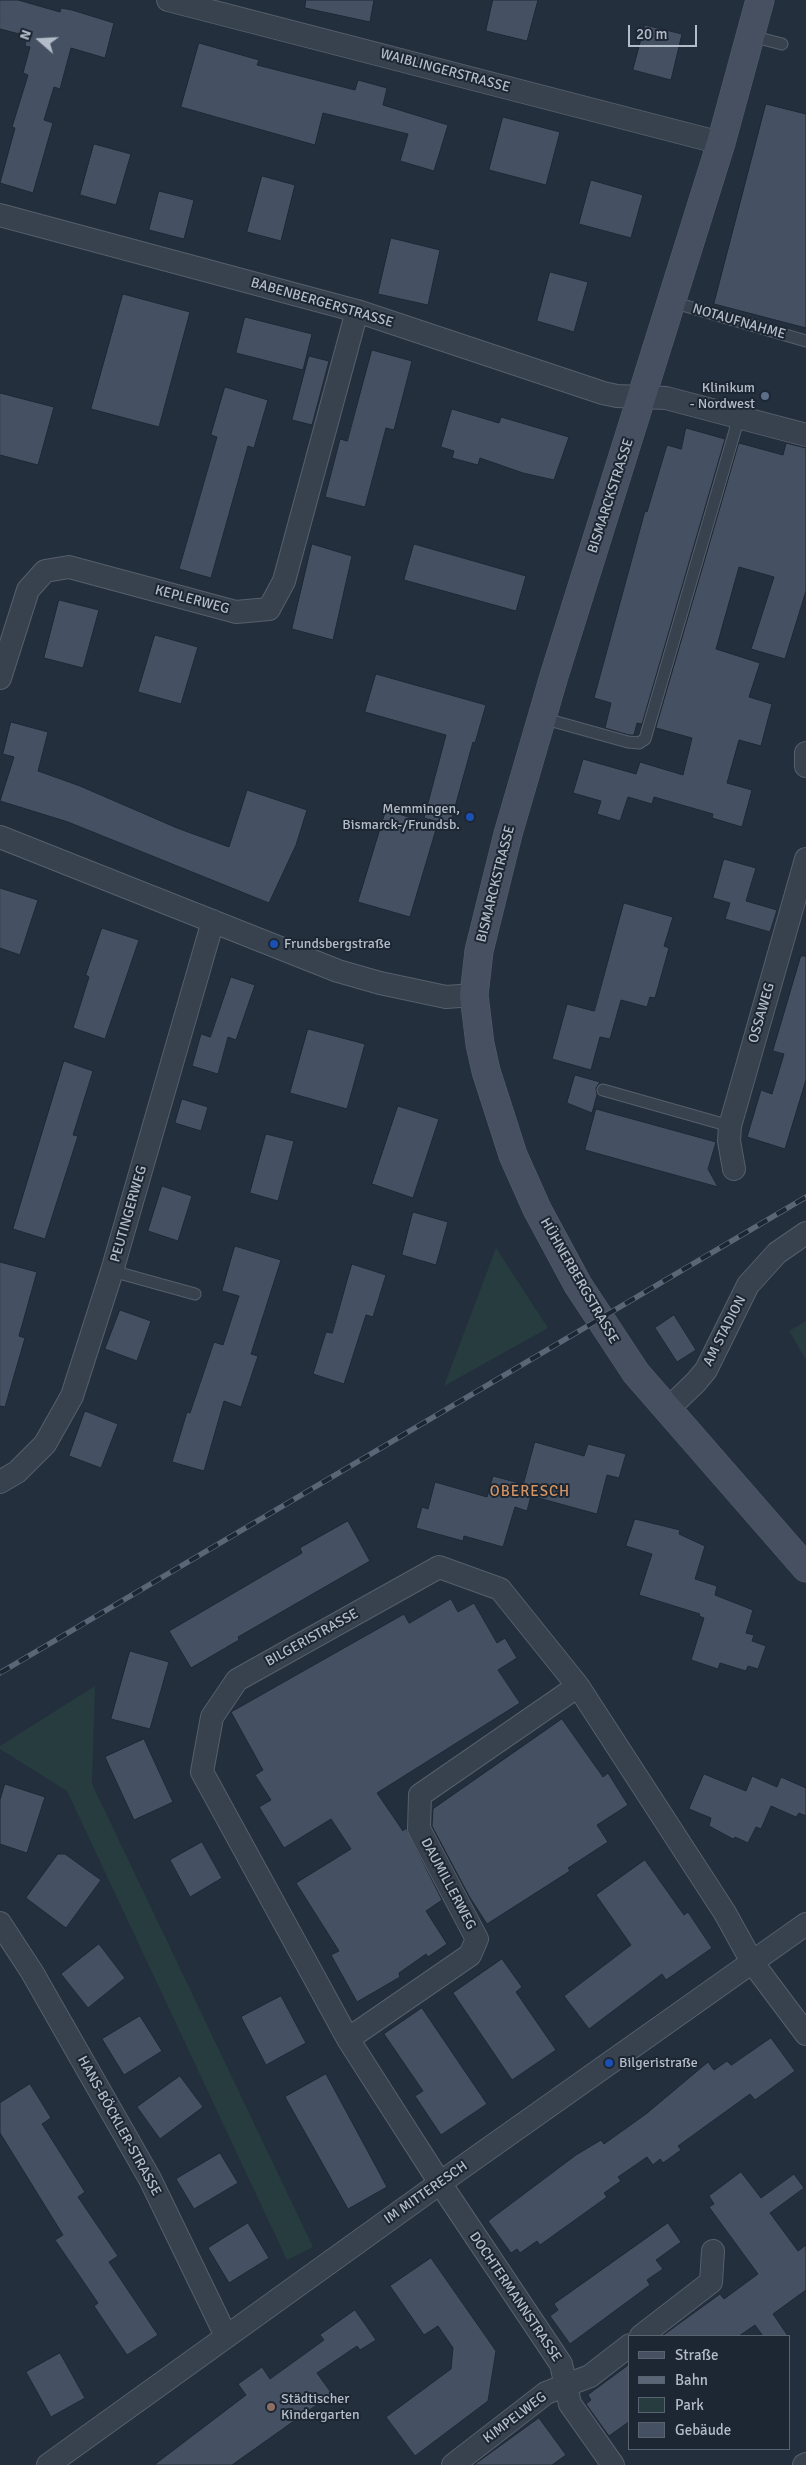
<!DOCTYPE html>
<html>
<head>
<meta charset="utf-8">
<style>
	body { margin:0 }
	#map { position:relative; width:806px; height:2465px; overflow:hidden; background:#242f3e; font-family:Signika,sans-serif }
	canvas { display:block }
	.legend { position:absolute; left:628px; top:2335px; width:162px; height:115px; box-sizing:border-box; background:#1d2633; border:1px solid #59626f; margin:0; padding:6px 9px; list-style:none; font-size:15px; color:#b4bcc9 }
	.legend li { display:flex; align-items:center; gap:10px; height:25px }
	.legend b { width:25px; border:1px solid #59626f }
	.north { position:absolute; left:15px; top:15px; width:50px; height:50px; -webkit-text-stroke:4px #1d2633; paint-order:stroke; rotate:289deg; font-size:14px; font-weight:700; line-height:20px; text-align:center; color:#b4bcc9 }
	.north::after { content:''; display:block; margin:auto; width:18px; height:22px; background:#b4bcc9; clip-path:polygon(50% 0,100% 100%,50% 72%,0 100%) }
	.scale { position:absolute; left:628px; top:25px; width:69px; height:22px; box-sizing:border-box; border:2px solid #b4bcc9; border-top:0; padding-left:6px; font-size:15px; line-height:18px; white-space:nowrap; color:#b4bcc9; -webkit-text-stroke:4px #1d2633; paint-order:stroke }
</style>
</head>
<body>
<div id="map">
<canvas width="806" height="2465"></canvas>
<ul class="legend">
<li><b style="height:6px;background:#465061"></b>Straße</li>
<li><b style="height:6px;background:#5a6575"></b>Bahn</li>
<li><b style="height:14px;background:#263c3f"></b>Park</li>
<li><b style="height:14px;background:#455162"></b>Gebäude</li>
</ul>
<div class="north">N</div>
<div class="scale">20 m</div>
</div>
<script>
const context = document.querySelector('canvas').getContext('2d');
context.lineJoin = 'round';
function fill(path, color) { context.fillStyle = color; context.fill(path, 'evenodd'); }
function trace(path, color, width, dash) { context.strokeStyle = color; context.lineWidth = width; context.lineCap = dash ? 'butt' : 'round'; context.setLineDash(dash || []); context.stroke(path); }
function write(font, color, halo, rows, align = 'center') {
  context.font = font + ' Signika,sans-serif'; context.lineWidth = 4; context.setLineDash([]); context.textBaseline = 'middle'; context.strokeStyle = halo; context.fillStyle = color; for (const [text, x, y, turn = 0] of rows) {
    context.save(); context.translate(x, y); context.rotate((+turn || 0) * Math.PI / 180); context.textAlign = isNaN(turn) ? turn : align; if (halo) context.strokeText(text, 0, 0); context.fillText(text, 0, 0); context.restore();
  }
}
const green = new Path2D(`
	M496 1248 548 1328 444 1386Z
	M806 1321V1360L789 1331Z
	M95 1686 92 1784 313 2247 287 2260 67 1791 0 1749V1746Z`);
const building = new Path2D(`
	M0 0H18L60 12 61 8 72 10 114 23 105 58 71 48 60 89 54 87 44 120 53 123 33 193 0 183 15 128 12 127 28 75 23 73 30 47 25 46 27 36 0 29Z
	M306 0H374L370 22 305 8Z
	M493 0H538L527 41 486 31Z
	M645 25 682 34 671 80 633 70Z
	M199 43 259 60 257 65 355 90 358 80 387 88 383 105 448 125 434 171 400 161 408 134 323 113 315 145 181 107Z
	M766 104 806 114V328L714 304Z
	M503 117 560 132 546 185 489 170Z
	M94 144 131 154 116 205 80 195Z
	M262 176 295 185 281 241 247 232Z
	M591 180 643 195 631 238 579 224Z
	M159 191 194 200 184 239 149 230Z
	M391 238 440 250 428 305 378 294Z
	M550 272 588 282 574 332 537 321Z
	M123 294 190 312 159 427 91 409Z
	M245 317 312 334 303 370 236 353Z
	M372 350 412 361 394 430 386 428 365 507 325 497 340 439 347 441Z
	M309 356 329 361 312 425 292 420Z
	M225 387 268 400 254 448 248 446 211 578 179 569 217 437 211 435Z
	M0 393 54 407 38 465 0 455Z
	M452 409 499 423 501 417 569 437 554 480 523 473 480 458 478 465 452 458 454 451 441 447Z
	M686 428 725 439 642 724 637 723 634 735H629L605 728 611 703 594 698 645 511 647 512 667 445 681 449Z
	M739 443 783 455 786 443 806 448V591L785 659 751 649 774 577 739 567 716 649 760 663 749 697 772 704 761 746 739 740 727 783 752 790 742 827 712 818 713 814 654 797 652 804 628 797 620 821 597 814 601 801 573 793 583 759 636 774 640 762 683 775 692 738 656 728Z
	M312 544 352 556 333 640 292 629Z
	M414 544 526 576 516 611 404 580Z
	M59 600 99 610 83 668 44 658Z
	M155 635 198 647 181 704 138 692Z
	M376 674 486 705 475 743 473 742 450 825 424 818 446 735 365 712Z
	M11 722 48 732 38 771 80 786 177 828 229 847 247 790 307 810 296 845 269 903 68 822 0 801 14 757 3 754Z
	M386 810 437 826 410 917 358 902Z
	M724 859 756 868 746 901 777 910 770 932 725 919 730 903 713 898Z
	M0 888 38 900 20 955 0 948Z
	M624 903 673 917 664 946 669 948 655 998 650 997 647 1007 621 1000 610 1039 600 1037 591 1070 552 1059 567 1004 594 1011Z
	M102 928 139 940 105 1039 73 1028 89 977 86 975Z
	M801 956H806V1080L785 1149 747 1137 761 1090 772 1094 784 1054 773 1051Z
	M231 977 255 985 236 1040 228 1037 218 1074 192 1066 201 1034 210 1037Z
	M308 1029 365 1044 347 1109 290 1093Z
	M64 1061 93 1071 73 1135 78 1136 45 1239 13 1229Z
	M575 1075 600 1082 596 1088 597 1095 592 1113 567 1103Z
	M182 1099 208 1107 201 1131 175 1123Z
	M398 1106 439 1119 413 1198 372 1184Z
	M596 1109 716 1142 708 1169 718 1187 585 1150Z
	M266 1134 294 1141 278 1201 250 1193Z
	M162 1186 192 1196 178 1241 148 1231Z
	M413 1212 448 1222 436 1265 402 1255Z
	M235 1246 281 1260 251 1354 258 1356 241 1407 224 1401 204 1471 172 1462 187 1412 190 1413 214 1342 223 1345 239 1296 222 1291Z
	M0 1262 37 1272 19 1336 25 1338 5 1407 0 1406Z
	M352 1264 386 1275 373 1317 366 1315 344 1384 313 1374 326 1332 332 1333Z
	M120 1310 151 1321 137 1361 105 1349Z
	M674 1315 696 1350 677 1362 655 1328Z
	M85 1411 118 1424 101 1468 69 1456Z
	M535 1442 584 1456 588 1444 626 1454 619 1478 607 1475 597 1514 531 1496 527 1511 515 1507 503 1547 464 1536 463 1541 416 1528 422 1507 428 1509 435 1482 487 1497 493 1476 523 1484Z
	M635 1519 680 1530 679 1534 705 1546 695 1579 717 1586 715 1595 753 1610 746 1633 754 1635 752 1641 766 1646 758 1669 748 1666 746 1671 720 1663 718 1669 691 1660 704 1618 699 1616 700 1614 639 1595 652 1554 626 1546Z
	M348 1521 370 1561 238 1637 239 1640 191 1668 169 1631 302 1553 300 1548Z
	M451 1599 458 1612 474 1603 497 1643 505 1638 517 1658 498 1670 520 1703 377 1793 403 1831 406 1828 442 1900 426 1911 447 1944 428 1957 426 1954 399 1973 400 1977 357 2002 331 1955 339 1951 296 1883 351 1849 331 1819 284 1848 259 1807 271 1800 255 1775 263 1770 231 1712 404 1614 409 1623Z
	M130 1651 169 1662 150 1729 111 1719Z
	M562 1719 603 1777 608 1773 628 1805 597 1825 608 1842 568 1868 570 1871 487 1924 469 1896 432 1826 433 1809Z
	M144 1739 173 1802 134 1820 105 1757Z
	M704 1774 746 1791 752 1776 777 1787 781 1777 806 1788V1816L799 1813 796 1817 771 1806 761 1829 756 1827 748 1843 735 1837 733 1839 709 1826 711 1818 689 1809Z
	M5 1784 45 1797 27 1853 0 1844V1800Z
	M202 1842 222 1878 190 1897 170 1860Z
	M58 1854H65L101 1880 66 1928 26 1898Z
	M645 1860 684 1915 688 1912 712 1948 666 1980 662 1974 589 2029 564 1996 631 1945 596 1895Z
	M99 1944 125 1978 88 2008 61 1974Z
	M502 1959 522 1987 516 1992 556 2050 512 2080 453 1993Z
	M281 1996 306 2043 266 2065 241 2017Z
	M422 2008 487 2104 441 2135 415 2096 423 2091 384 2034Z
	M140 2016 162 2051 124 2075 102 2039Z
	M771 2038 795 2071 755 2100 750 2094 678 2146 681 2150 663 2163 660 2159 653 2165 647 2157 618 2177 621 2181 604 2193 607 2197 540 2245 537 2241 520 2253 517 2249 511 2253 488 2221 576 2155 601 2140 604 2144 646 2114 708 2062 714 2070 727 2061 731 2065Z
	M326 2074 387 2187 348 2209 285 2097Z
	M180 2076 203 2107 160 2139 137 2107Z
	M30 2084 51 2118 42 2124 85 2192 78 2197 118 2256 109 2262 158 2335 127 2355 94 2306 98 2303 55 2240 63 2235 0 2133V2103Z
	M220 2153 238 2183 194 2209 176 2179Z
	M741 2172 761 2198 794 2174 804 2188 770 2213 798 2251 806 2245V2290L773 2314 788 2336H763L755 2325 739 2336H662L720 2294 724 2299 758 2274 709 2207 714 2204 709 2196Z
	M248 2223 269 2258 229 2283 208 2248Z
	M668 2223 681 2242 656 2260 663 2269 647 2280 650 2285 570 2344 550 2316 558 2310 554 2304Z
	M431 2258 496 2351 488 2401 415 2456 386 2417 451 2369 453 2348 438 2326 424 2335 390 2286Z
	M355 2310 376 2340 360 2350 357 2346 317 2373 332 2394 232 2465H154L246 2395 238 2384 262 2367 270 2379 324 2340 320 2335Z
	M60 2353 85 2398 51 2417 26 2372Z
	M630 2364V2421L609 2436 586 2404 591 2400 588 2395Z
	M539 2418 566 2455 552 2465H474Z`);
const lane = new Path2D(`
	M751 36 782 44
	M672 302 806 341
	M542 718 628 742 639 743 645 739 739 417
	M603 1090 730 1126
	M112 1271 195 1294`);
const street = new Path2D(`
	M168 0 721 143
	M0 215 357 311 603 393 617 396 666 398 806 435
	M0 678 28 590 45 571 69 567 236 612 269 609 284 581 357 311
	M806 753V766
	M0 837 338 971 380 983 446 997 474 995
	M734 1169 729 1141 730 1126 806 859
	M667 1410 696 1382 706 1370 748 1285 777 1253 806 1233
	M0 1482 17 1472 45 1444 72 1396 112 1271 213 921
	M0 1923 32 1972 150 2179 226 2336
	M348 2039 470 1955 477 1939 419 1829 420 1795 578 1686
	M641 2336 711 2282 713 2251
	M48 2465 440 2183 806 1924
	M453 2465 546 2393 590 2376 630 2345
	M613 2465 570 2404 561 2364 440 2183 348 2039 202 1772 212 1717 237 1680 439 1567 500 1589 578 1686 725 1913 752 1962 806 2034
	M804 2465 806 2464`);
const secondary = new Path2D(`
	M760 0 721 143 554 676 508 834 479 951 474 995 480 1044 486 1071 513 1155 537 1209 578 1285 636 1373 806 1568`);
const rail = new Path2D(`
	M0 1673 806 1197`);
const markers = [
	[765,396,5,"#5c6f8a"],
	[470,817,5,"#1a4fb4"],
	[274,944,5,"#1a4fb4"],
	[609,2063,5,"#1a4fb4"],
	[271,2407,5,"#8d6e63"]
];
const streetNames = [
	["WAIBLINGERSTRASSE",445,71,15],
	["BABENBERGERSTRASSE",322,303,16],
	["NOTAUFNAHME",739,322,16],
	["BISMARCKSTRASSE",611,496,-72],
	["KEPLERWEG",192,600,15],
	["BISMARCKSTRASSE",496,884,-76],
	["OSSAWEG",762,1013,-74],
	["PEUTINGERWEG",129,1214,-74],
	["HÜHNERBERGSTRASSE",579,1281,60],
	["AM STADION",725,1331,-63],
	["BILGERISTRASSE",312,1638,-29],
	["DAUMILLERWEG",448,1884,62],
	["HANS-BÖCKLER-STRASSE",119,2126,61],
	["IM MITTERESCH",426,2193,-35],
	["DOCHTERMANNSTRASSE",515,2297,56],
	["KIMPELWEG",515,2418,-37]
];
const poiNames = [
	["Klinikum",755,388,"right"],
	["- Nordwest",755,404,"right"],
	["Memmingen,",460,809,"right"],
	["Bismarck-/Frundsb.",460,825,"right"],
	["Frundsbergstraße",284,944],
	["Bilgeristraße",619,2063],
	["Städtischer",281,2399],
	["Kindergarten",281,2415]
];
const neighbourhoodNames = [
	["OBERESCH",530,1492]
];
fill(green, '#263c3f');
fill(building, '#455162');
trace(building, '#1f2835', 1);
trace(lane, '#565f6c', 13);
trace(street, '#565f6c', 24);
trace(secondary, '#565f6c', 29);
trace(lane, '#38414e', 11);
trace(street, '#38414e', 22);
trace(secondary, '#465061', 28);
trace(rail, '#5a6575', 5.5);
trace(rail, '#1d2633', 4, [11]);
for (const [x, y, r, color] of markers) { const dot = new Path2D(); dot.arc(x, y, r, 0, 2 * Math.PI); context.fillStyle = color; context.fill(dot); trace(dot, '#1d2633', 2); }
write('14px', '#b4bcc9', '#1d2633', streetNames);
write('14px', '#b4bcc9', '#1d2633', poiNames, 'left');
context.letterSpacing = '1px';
write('15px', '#d59563', '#1d2633', neighbourhoodNames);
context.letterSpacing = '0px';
</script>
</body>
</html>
